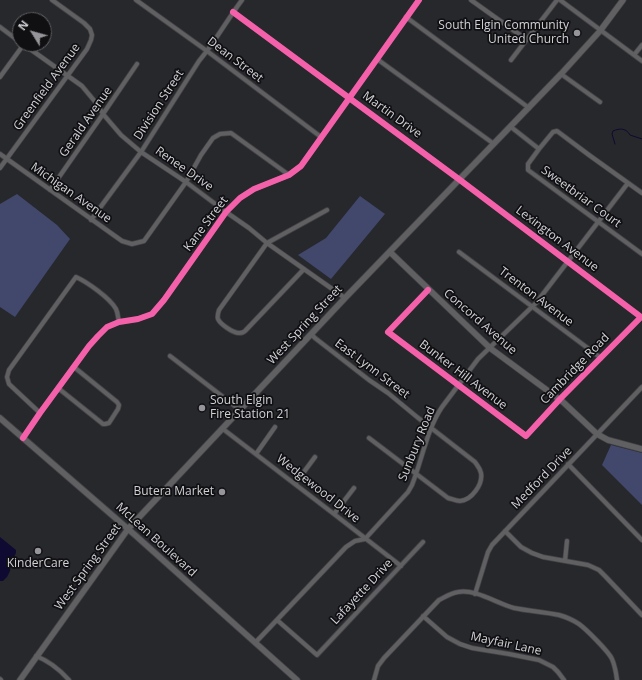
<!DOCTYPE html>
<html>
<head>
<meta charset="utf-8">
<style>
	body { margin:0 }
	#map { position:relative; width:642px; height:680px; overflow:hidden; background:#27282c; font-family:"Open Sans",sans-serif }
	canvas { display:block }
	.north { position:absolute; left:12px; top:12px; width:40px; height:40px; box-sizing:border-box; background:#101013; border:1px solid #5d5e61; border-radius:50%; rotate:307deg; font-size:11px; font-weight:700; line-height:16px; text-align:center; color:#d1d2d6 }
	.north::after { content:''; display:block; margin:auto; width:14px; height:18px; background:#96969a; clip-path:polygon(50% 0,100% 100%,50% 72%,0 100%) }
</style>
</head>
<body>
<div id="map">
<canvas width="642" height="680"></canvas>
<div class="north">N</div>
</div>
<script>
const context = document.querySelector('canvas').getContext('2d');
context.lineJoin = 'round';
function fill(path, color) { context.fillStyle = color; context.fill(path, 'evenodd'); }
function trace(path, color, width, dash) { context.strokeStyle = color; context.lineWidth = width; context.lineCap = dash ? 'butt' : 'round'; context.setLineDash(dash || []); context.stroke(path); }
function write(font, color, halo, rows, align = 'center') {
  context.font = font + ' "Open Sans",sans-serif'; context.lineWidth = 3.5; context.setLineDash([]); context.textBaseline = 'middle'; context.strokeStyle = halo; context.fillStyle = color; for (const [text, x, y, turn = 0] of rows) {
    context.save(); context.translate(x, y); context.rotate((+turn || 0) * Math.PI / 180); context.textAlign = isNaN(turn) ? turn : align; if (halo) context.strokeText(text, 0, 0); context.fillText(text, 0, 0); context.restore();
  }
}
const green = new Path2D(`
	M17 194 57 225 70 239 15 317 0 307V204Z
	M360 196 385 214 331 279 298 255 326 238Z
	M611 445 642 453V505L602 465Z`);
const water = new Path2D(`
	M0 537 16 550V553L11 563 10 571 7 577 3 581H0Z`);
const stream = new Path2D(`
	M615 144 612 134 613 131C620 128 626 128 630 135L642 139`);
const street = new Path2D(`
	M136 0 207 51 321 137
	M471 0 527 40
	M560 0 642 61
	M233 12 460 180 641 317 560 399 526 436 388 332 428 290
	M406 17 529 108
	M0 27 20 42
	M23 44 82 86 97 104 103 114 121 135 141 152 186 182 226 212 249 228 267 243 345 298
	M634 55 642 45
	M377 59 494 144
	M511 60 557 0
	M561 74 600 102
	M0 77 24 44
	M511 127 539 149
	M0 154 122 241 132 244 144 241 186 182 201 155 213 138 220 134 231 133 289 175
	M0 168 87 49 91 40 92 35 90 29 84 23 52 0
	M50 190 103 114 137 64
	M642 193 589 155 557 131 553 132 539 149 528 164V170L642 254
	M91 220 141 152 199 61C215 42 227 20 242 0
	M459 252 601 358
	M304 269 245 331C243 333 242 333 239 333 233 333 220 324 218 319 217 316 218 313 219 310L267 243 327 210
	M311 334 315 338 369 380 388 393 417 417 475 462C477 465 480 468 481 473 483 484 472 500 460 501 456 501 452 499 448 498L369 438
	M170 356 240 410
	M58 388 103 424H105L109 423 118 409 119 405 117 402 74 367
	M40 413 9 384 7 377 9 370 76 277C87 282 110 298 116 309 118 313 118 318 119 322
	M223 429 334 514 401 566
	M23 438 40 413 89 346 98 336 107 327 119 322 138 319 152 314 164 300 226 212 240 198 254 189 289 175 301 166 419 0
	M256 454 275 427
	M568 464 642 540
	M295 484 315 457
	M334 514 354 488
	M505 531 521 547 532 553 543 557 588 565 599 570 606 577 642 615
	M565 561 567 541
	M475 594 488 552 492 545 642 387
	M423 616 447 637 460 644 472 648 509 654 539 660 553 667 558 672 564 680
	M277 620 317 655 423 542
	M255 643 346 547 355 541 365 539 408 492 412 485C422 460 427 429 442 407L478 359 536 303 628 183
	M36 656C49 661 60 670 69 680
	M0 679 1 680
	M374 680 378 666 384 658 439 600C445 597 451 593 458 592 476 589 496 603 514 608 529 611 544 612 559 615 566 617 573 620 579 624 586 629 609 652 612 659 615 666 616 672 617 680`);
const secondary = new Path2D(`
	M390 252 490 348 563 402 597 434 608 440 642 449
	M0 418 135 535 297 680
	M20 680 128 529 345 298 561 74 600 31 623 0`);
const cycleway = new Path2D(`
	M233 12 460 180 641 317 560 399 526 436 388 332 428 290
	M23 438 40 413 89 346 98 336 107 327 119 322 138 319 152 314 164 300 226 212 240 198 254 189 289 175 301 166 419 0`);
const markers = [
	[577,33,4,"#96969a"],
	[202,408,4,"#96969a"],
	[222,492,4,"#96969a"],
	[38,551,4,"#96969a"]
];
const poiNames = [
	["South Elgin Community",569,26],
	["United Church",569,40],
	["South Elgin",210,401,"left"],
	["Fire Station 21",210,415,"left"],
	["Butera Market",214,492],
	["KinderCare",38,564,"center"]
];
const streetNames = [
	["Dean Street",235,60,37],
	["Greenfield Avenue",47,87,-54],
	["Division Street",159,105,-57],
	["Martin Drive",392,115,36],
	["Gerald Avenue",86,122,-55],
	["Renee Drive",184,169,35],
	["Michigan Avenue",71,193,35],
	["Sweetbriar Court",581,197,36],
	["Kane Street",206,224,-53],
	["Lexington Avenue",557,239,37],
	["Trenton Avenue",536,297,37],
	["Concord Avenue",480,322,41],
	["West Spring Street",305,325,-47],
	["East Lynn Street",372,369,37],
	["Cambridge Road",575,369,-46],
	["Bunker Hill Avenue",463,375,37],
	["Sunbury Road",417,444,-68],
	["Medford Drive",542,478,-46],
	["Wedgewood Drive",318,489,38],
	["McLean Boulevard",156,540,42],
	["West Spring Street",88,567,-54],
	["Lafayette Drive",362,592,-47],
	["Mayfair Lane",506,644,12]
];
fill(green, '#42476c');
fill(water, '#0e0a32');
trace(stream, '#0e0a32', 1);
trace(street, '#434346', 5.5);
trace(secondary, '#434346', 7);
trace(street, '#606063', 4);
trace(secondary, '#606063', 5.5);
trace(cycleway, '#f560ab', 6);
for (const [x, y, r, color] of markers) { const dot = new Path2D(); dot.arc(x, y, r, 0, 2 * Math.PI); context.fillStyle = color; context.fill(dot); trace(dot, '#101013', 1.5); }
write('12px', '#d1d2d6', '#101013', poiNames, 'right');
write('12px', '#d1d2d6', '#101013', streetNames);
</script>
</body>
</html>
